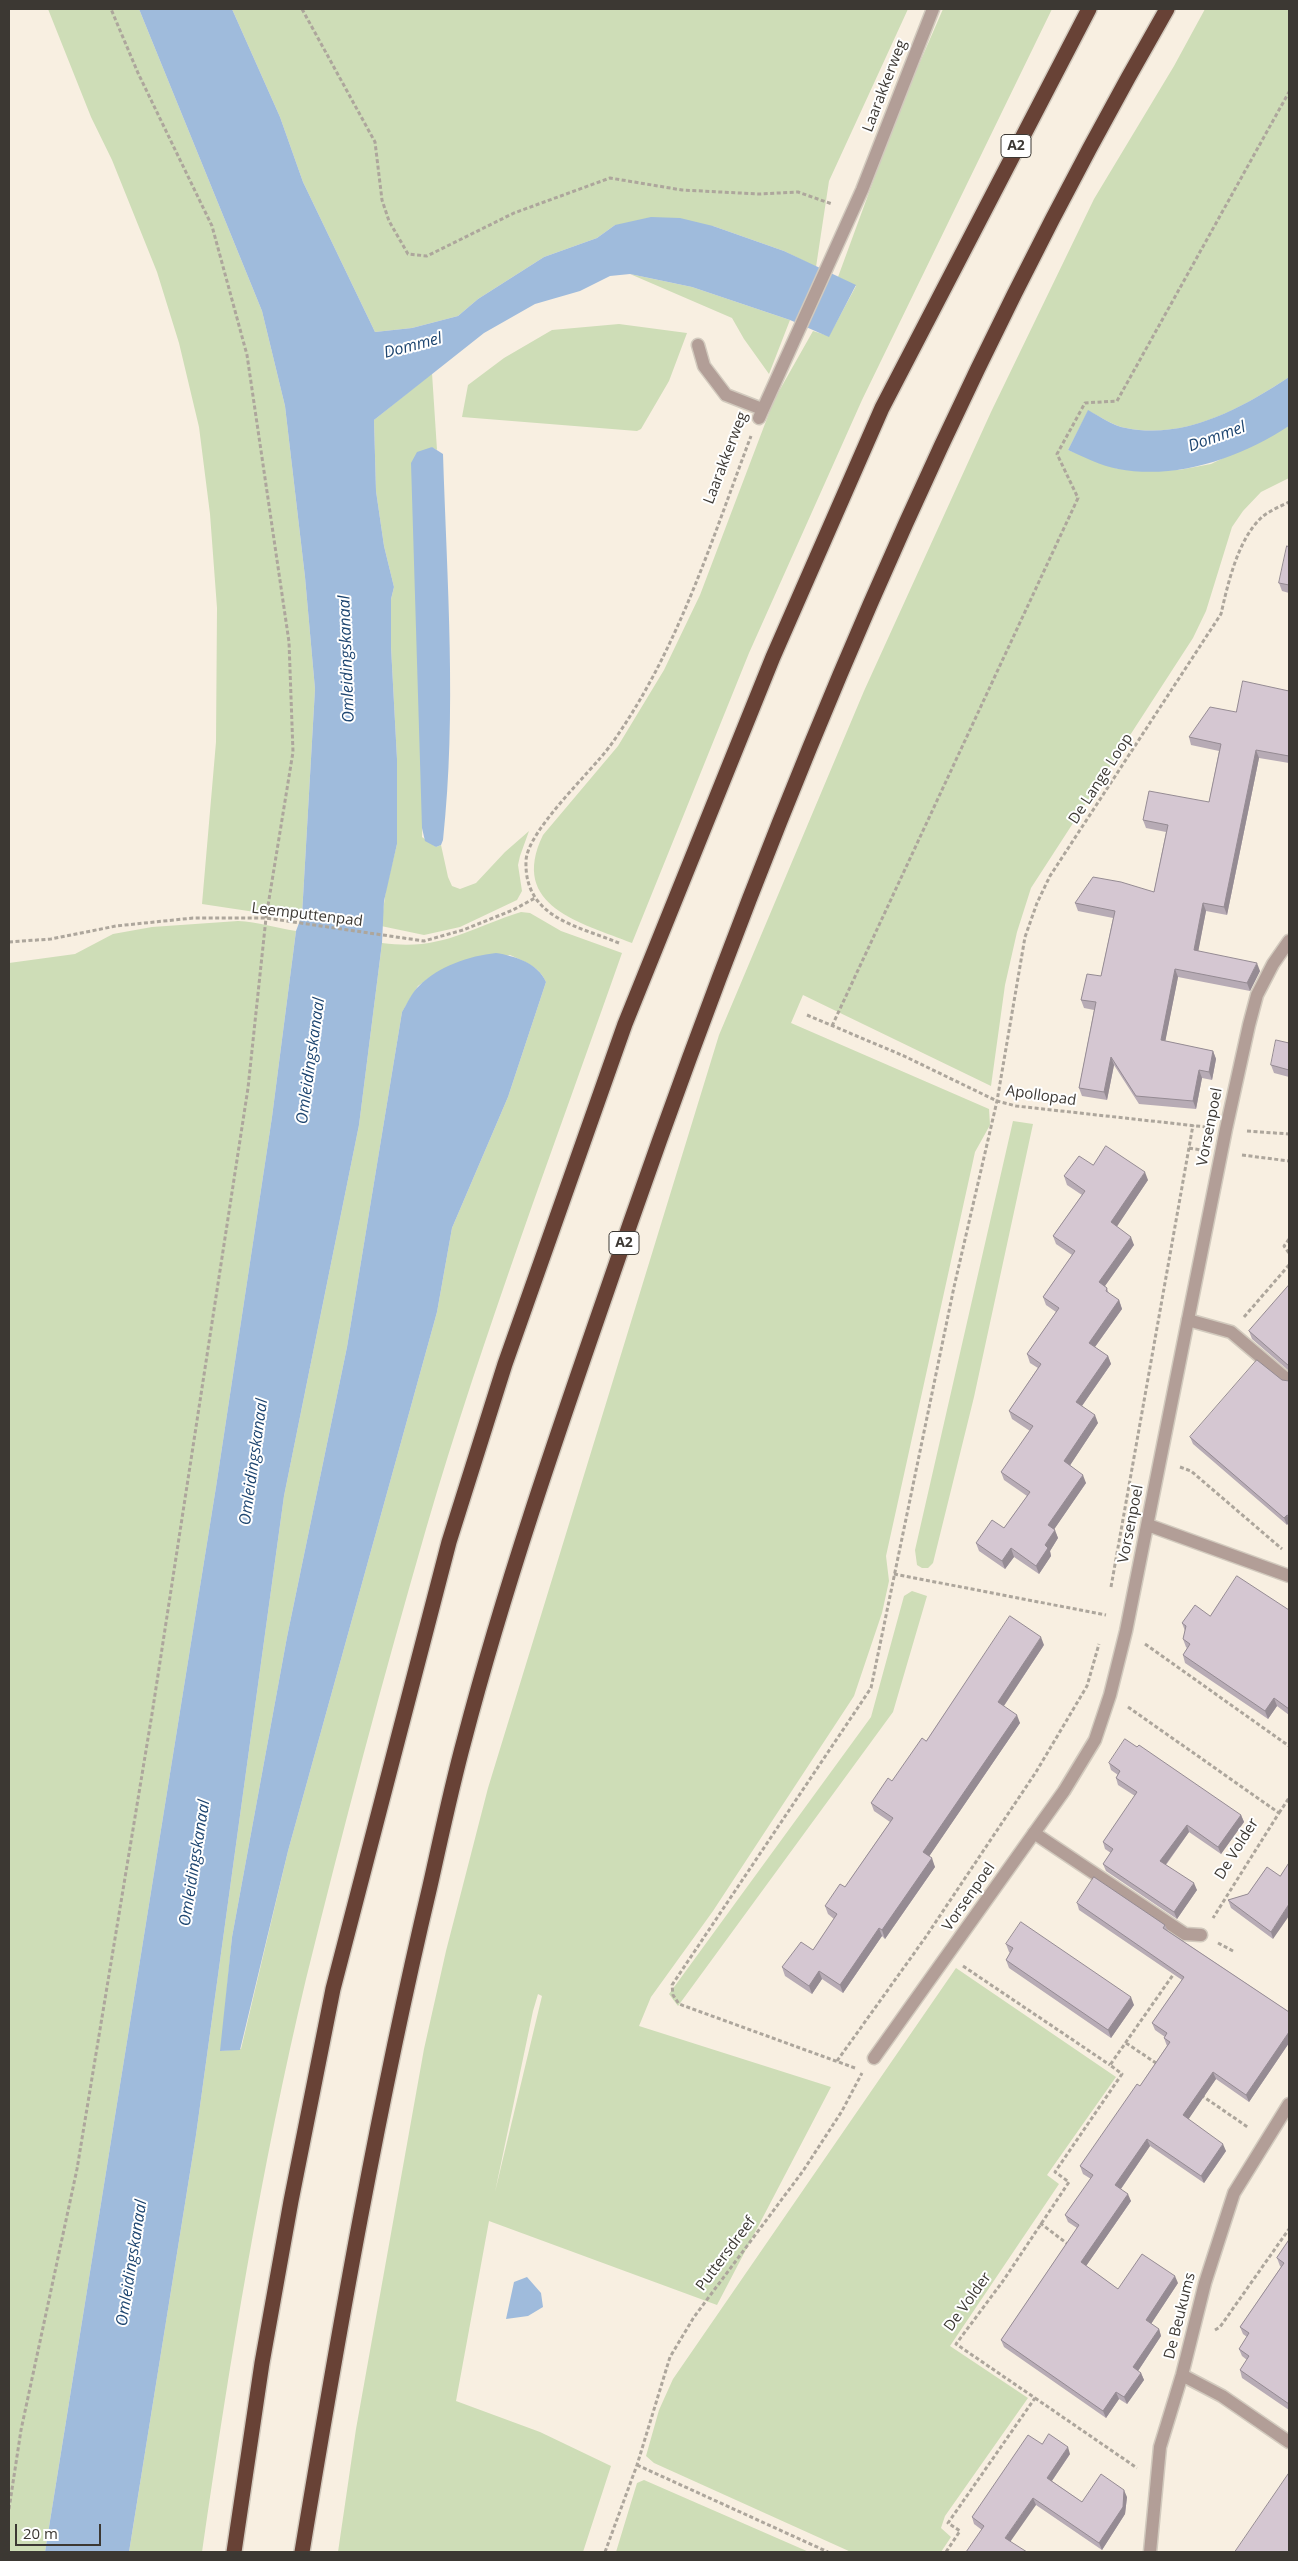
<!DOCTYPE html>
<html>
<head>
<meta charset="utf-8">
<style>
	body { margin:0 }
	#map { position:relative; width:1298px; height:2561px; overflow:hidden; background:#f8efe1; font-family:"Open Sans",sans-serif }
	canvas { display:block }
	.frame { position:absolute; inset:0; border:10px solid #3c3833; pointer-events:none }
	.scale { position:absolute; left:15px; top:2524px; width:86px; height:22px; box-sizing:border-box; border:2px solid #3c3833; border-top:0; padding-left:6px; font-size:15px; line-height:18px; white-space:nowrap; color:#3c3833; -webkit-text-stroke:4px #fff; paint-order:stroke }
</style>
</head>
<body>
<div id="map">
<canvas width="1298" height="2561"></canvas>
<div class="frame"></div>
<div class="scale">20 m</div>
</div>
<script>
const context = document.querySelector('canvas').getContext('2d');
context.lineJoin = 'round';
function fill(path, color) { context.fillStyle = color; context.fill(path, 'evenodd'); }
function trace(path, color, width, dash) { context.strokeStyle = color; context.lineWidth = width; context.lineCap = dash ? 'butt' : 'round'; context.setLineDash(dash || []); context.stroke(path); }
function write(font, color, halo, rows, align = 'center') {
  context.font = font + ' "Open Sans",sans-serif'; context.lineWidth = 4; context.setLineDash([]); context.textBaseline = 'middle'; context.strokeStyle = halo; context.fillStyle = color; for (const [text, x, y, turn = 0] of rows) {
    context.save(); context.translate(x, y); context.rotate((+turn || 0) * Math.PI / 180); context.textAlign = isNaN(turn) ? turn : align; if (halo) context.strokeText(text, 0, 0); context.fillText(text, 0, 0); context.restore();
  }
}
const green = new Path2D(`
	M48 9H139L262 311 285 406 305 577 315 689 302 915 255 912 202 904 216 742 217 608 210 514 199 427 179 343 157 272 112 160 91 117Z
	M232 9H908L829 181 816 267 784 251 713 226 615 225 597 238 544 257 478 299 458 316 412 328 375 332 303 182 280 117Z
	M943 9H1052L862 400 749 653 632 943C582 923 508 907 543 835L618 746 664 670 700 595 774 400 813 331 829 336 856 286 838 277 900 108Z
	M1205 9H1289V377C1242 408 1186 440 1126 428 1113 426 1100 416 1088 411L1068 450 1118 469 1179 470 1211 464 1289 426V478L1261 492 1243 511 1232 527 1206 611 1193 638 1031 888 1017 932 1005 985 991 1086 803 995 791 1023 989 1109 990 1125 975 1152 886 1556 889 1581 882 1613 854 1696 713 1911 651 1997 639 2026 831 2087 717 2305 489 2221 456 2401 540 2432 611 2466 583 2552H338L356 2429 424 2049 446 1951 488 1788 719 1035 864 691 991 412 1094 199 1174 66ZM538 1994 542 1996 495 2192 533 2011Z
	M630 274 692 287 790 320 769 374 744 339 732 318Z
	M619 324 687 333 669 381 641 429 637 431 462 417 468 385 504 358 552 330Z
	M432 373 437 450 431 447 422 837 436 847 441 845 448 877 452 886 460 889 476 883 505 852 529 831 520 856 518 865 522 891 517 900 460 927 424 935 381 926 386 889 397 844V759L391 647V599L394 587 384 546 376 491 374 420Z
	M521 912 530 913 561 931 622 953C555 1144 483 1334 426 1529 383 1678 343 1828 306 1979 261 2168 230 2360 202 2552H129L196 2135 284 1496 359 1125 382 943C442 951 467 929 521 912ZM510 955C525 962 539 966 546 982L508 1097 452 1228 437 1312 288 1851 241 2049 221 2051 232 1937 287 1637 347 1347 402 1012 418 986 429 978Z
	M238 921C258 922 276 928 296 931L272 1117 216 1487 45 2552H9V963L75 954 113 934 152 927Z
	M1013 1121 1033 1124 974 1397 933 1563 928 1568H922L917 1565 915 1550Z
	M912 1591 927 1596 893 1712 678 2006 669 1994 871 1717 904 1596Z
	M956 1968 1116 2077 1047 2175 1059 2184 950 2346 1028 2398 945 2516 941 2528 951 2537 941 2552H851L654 2463 646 2456 659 2410 673 2379Z
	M644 2480 809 2552H616L637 2483Z`);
const water = new Path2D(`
	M139 9H232L280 117 303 182 375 332 412 328 458 316 478 299 544 257 597 238 615 225 651 217 680 218 713 226 784 251 856 285 829 337 790 320 692 287 630 274 610 276 580 291 535 304 484 333 374 420 376 491 384 546 394 587 391 599V647L397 759V844L384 901 382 943 359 1125 284 1496 196 2135 129 2552H45L216 1487 272 1117 296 931 302 915 315 689 305 577 285 406 262 311Z
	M1289 377V426C1240 458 1177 480 1118 469 1101 466 1084 457 1068 450L1088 410C1099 416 1113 426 1126 428 1185 440 1242 408 1289 377Z
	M432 447 443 454C447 583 457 712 443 840L441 845 436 847 425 841 422 828 411 463 417 452Z
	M496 953C515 956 538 963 546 982L508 1097 452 1228 437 1312 288 1851 240 2050 220 2051 232 1937 287 1637 347 1347 402 1012C407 1004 412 992 419 986 439 966 469 956 496 953Z
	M527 2277 541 2293 543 2307 528 2316 506 2319 514 2282Z`);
const path = new Path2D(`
	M302 9 375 142 382 200 389 221 408 254 427 256 514 213 610 178 682 190 759 194 798 192 832 204
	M9 942 51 939 116 926 193 918H266L424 941 463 930 513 910 535 898
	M619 943C578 926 524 918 526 861 527 831 591 772 610 746 677 653 711 542 751 436
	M807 1015 904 1056 997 1101 1016 1106 1206 1127
	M832 1026 1078 498 1057 454 1085 403 1117 401 1289 92
	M1247 1131 1289 1134
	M1189 1148 1201 1150
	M1242 1155 1289 1161
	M1289 1239 1284 1246 1289 1253
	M1244 1317 1289 1265
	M1180 1467 1191 1471 1282 1549
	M894 1574 1106 1615
	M1111 1587 1193 1125
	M1145 1644 1289 1746
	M1128 1707 1279 1813 1213 1918
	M1279 1813 1289 1798
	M1218 1943 1235 1952
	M963 1966 1110 2065
	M1126 2043 1159 2065
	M837 2061 925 1938 1036 1772 1087 1686 1099 1644
	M855 2068 679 2004 673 1995 672 1985 871 1688 954 1287 997 1101 1025 937 1037 903 1050 876 1221 614C1228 583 1238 539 1262 517 1269 511 1281 506 1289 502
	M1201 2095 1249 2128
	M1040 2223 1069 2245
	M1215 2330 1220 2327 1289 2229
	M1035 2398 1137 2468
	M637 2465 828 2552
	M9 2509 21 2430 77 2169 152 1714 248 1088 266 918 293 752 289 642 247 355 212 226 138 73 111 9
	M605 2552 637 2465 670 2357 694 2317 803 2171 842 2111 862 2073
	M946 2552 960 2531 948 2523 1035 2398 956 2344 1003 2281 1069 2182 1055 2172 1122 2074 1110 2065 1175 1972`);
const service = new Path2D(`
	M698 345 704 366 726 395 762 409
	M1188 1320 1231 1332 1289 1381
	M1034 1833 1185 1934 1201 1935`);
const minor = new Path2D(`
	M759 418 862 190 933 9
	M1148 1525 1289 1576
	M874 2058 1064 1791 1095 1740 1110 1695 1126 1631 1226 1129 1249 1025 1257 995 1273 964 1289 941
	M1182 2375 1222 2396 1289 2442
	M1150 2552 1160 2447 1182 2375 1205 2283 1234 2193 1289 2104`);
const motorway = new Path2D(`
	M234 2552 262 2363 291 2201 333 1989 449 1542 505 1364 625 1024 773 657 882 408 1089 9
	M302 2552C339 2329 378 2106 430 1886 441 1837 451 1789 464 1741 510 1565 571 1395 630 1224 776 806 946 393 1167 9`);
const wall = new Path2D(`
	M1289 547V593L1282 591 1279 583Z
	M1289 691V763L1259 758 1227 915 1206 911 1198 951 1260 971 1250 991 1178 977 1165 1041 1213 1051 1216 1059 1212 1080 1202 1078 1196 1109 1139 1104 1114 1065 1107 1100 1082 1096 1079 1088 1094 1010 1084 1008 1081 1000 1101 976 1113 918 1078 911 1075 903 1154 892 1166 832 1146 828 1143 820 1209 802 1219 751 1191 745 1189 737 1236 712Z
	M1289 1043V1077L1274 1073 1271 1065Z
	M1093 1165 1148 1180 1116 1227 1134 1245 1105 1286 1107 1288 1109 1294 1119 1300 1122 1309 1095 1347 1108 1356 1111 1364 1082 1406 1098 1423 1070 1465 1086 1483 1054 1529 1058 1538 1050 1551 1051 1556 1039 1574 1014 1557 1005 1569 979 1551 976 1543 1004 1528 1027 1496 1004 1480 1001 1472 1030 1431 1012 1419 1009 1411 1038 1368 1030 1363 1027 1354 1056 1312 1046 1305 1043 1297 1072 1255 1056 1244 1053 1236 1082 1195 1067 1185 1064 1176Z
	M1289 1285V1371L1252 1339 1249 1331Z
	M1282 1380 1289 1381V1522L1287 1525 1193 1444 1190 1437Z
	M1289 1610V1715L1277 1706 1268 1719 1185 1663 1183 1655 1187 1648 1186 1647 1183 1639 1185 1631 1182 1623 1210 1616Z
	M1044 1645 1004 1706 1020 1723 929 1856 935 1867 885 1939 882 1936 843 1993 822 1979 812 1994 785 1976 782 1967 813 1950 834 1919 828 1914 825 1906 845 1887 890 1822 874 1811 871 1803 892 1781 926 1741Z
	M1109 1763 1241 1815 1244 1822 1221 1854 1189 1832 1166 1865 1197 1890 1177 1919 1106 1871 1103 1864 1111 1853 1105 1849 1103 1842 1135 1796 1118 1785 1116 1778 1118 1775 1111 1770Z
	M1267 1867 1273 1939 1231 1908 1228 1900 1248 1894Z
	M1077 1903 1165 1925 1168 1931 1289 2012V2043L1249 2102 1216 2079 1188 2119 1226 2151 1204 2183 1150 2146 1121 2189 1131 2201 1086 2266 1118 2289 1178 2283 1151 2324 1159 2329 1161 2336 1138 2371 1141 2373 1144 2380 1127 2404 1119 2399 1106 2418 1004 2347 1001 2340 1077 2228 1068 2222 1065 2215 1091 2179 1083 2174 1080 2166 1140 2086 1167 2046 1164 2038 1165 2037 1155 2030 1152 2023 1182 1980 1079 1910Z
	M1006 1944 1134 2005 1111 2038 1009 1968 1006 1960 1010 1953 1009 1952Z
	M1289 2240V2410L1242 2378 1240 2370 1247 2360 1242 2356 1239 2349 1247 2337 1243 2334 1240 2327 1281 2267 1280 2266 1277 2258Z
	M1042 2444 1070 2454 1052 2481 1082 2502 1127 2497 1125 2514 1102 2550 1036 2505 982 2530 974 2524 972 2517Z`);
const shadedWall = new Path2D(`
	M1256 750 1259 758 1227 915 1224 907Z
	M1203 903 1206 911 1197 958 1194 950Z
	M1257 963 1260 971 1250 991 1247 983Z
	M1175 969 1178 977 1164 1048 1161 1040Z
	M1213 1051 1216 1059 1212 1080 1209 1072Z
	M1111 1057 1114 1065 1107 1100 1104 1092Z
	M1199 1070 1202 1078 1196 1109 1193 1101Z
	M1145 1172 1148 1180 1114 1231 1111 1222Z
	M1131 1237 1134 1245 1102 1290 1099 1282Z
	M1119 1300 1122 1309 1092 1351 1089 1343Z
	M1108 1356 1111 1364 1079 1410 1076 1402Z
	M1095 1415 1098 1423 1067 1470 1064 1461Z
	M1083 1475 1086 1483 1051 1534 1048 1525Z
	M1287 1515 1289 1520V1522L1287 1525 1284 1518Z
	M1055 1530 1058 1538 1050 1551 1051 1556 1039 1574 1036 1566 1045 1545Z
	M1011 1548 1014 1557 1005 1569 1002 1561Z
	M1041 1637 1044 1645 1001 1710 998 1702Z
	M1274 1698 1277 1706 1268 1719 1265 1711Z
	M1017 1715 1020 1723 926 1861 923 1852Z
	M1241 1815 1244 1822 1221 1854 1218 1847Z
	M1187 1825 1189 1832 1163 1868 1160 1861Z
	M932 1858 935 1867 885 1939 882 1930Z
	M1194 1883 1197 1890 1177 1919 1174 1912Z
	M1289 1904V1916L1273 1939 1271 1932Z
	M879 1928 882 1936 843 1993 840 1985Z
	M819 1971 822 1979 812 1994 809 1986Z
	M1131 1997 1134 2005 1111 2038 1108 2030Z
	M1289 2032V2043L1249 2102 1246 2095Z
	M1213 2072 1216 2079 1186 2123 1183 2115Z
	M1147 2139 1150 2146 1118 2193 1115 2185Z
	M1223 2144 1226 2151 1204 2183 1201 2176Z
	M1128 2194 1131 2201 1084 2269 1081 2262Z
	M1175 2276 1178 2283 1149 2327 1146 2320Z
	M1159 2329 1161 2336 1136 2374 1133 2367Z
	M1141 2373 1144 2380 1127 2404 1124 2397Z
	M1116 2392 1119 2399 1106 2418 1103 2411Z
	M1068 2447 1070 2454 1049 2485 1047 2478Z
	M1124 2490 1127 2497 1125 2514 1102 2550 1099 2543Z
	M1033 2498 1036 2505 1008 2545 1005 2538Z`);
const building = new Path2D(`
	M1287 546 1289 547V585L1279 583Z
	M1243 681 1289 691V756L1256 750 1224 907 1203 903 1194 950 1257 963 1247 983 1175 969 1161 1040 1213 1051 1209 1072 1199 1070 1193 1101 1136 1096 1111 1057 1104 1092 1079 1088 1096 1002 1081 1000 1087 974 1101 976 1115 911 1075 903 1093 877 1121 882 1154 892 1168 825 1143 820 1149 791 1209 802 1221 744 1189 737 1210 707 1236 712Z
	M1276 1040 1289 1043V1070L1271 1065Z
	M1106 1146 1145 1172 1111 1222 1131 1237 1099 1282 1107 1288 1106 1291 1119 1300 1089 1343 1108 1356 1076 1402 1095 1415 1064 1461 1083 1475 1048 1525 1055 1530 1045 1545 1048 1548 1036 1566 1011 1548 1002 1561 976 1543 992 1520 1004 1528 1030 1492 1001 1472 1033 1426 1009 1411 1041 1364 1027 1354 1059 1308 1043 1297 1075 1251 1053 1236 1085 1191 1064 1176 1079 1156 1093 1165Z
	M1289 1285V1366L1249 1331Z
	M1257 1360 1282 1380 1289 1381V1516L1287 1515 1284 1518 1190 1437Z
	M1237 1576 1289 1610V1709L1274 1698 1265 1711 1183 1655 1190 1644 1183 1639 1186 1626 1182 1623 1195 1605 1210 1616Z
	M1010 1616 1041 1637 998 1702 1017 1715 923 1852 932 1858 882 1930 879 1928 840 1985 819 1971 809 1986 782 1967 801 1942 813 1950 837 1914 825 1906 840 1884 845 1887 893 1818 871 1803 888 1778 892 1781 922 1738 926 1741Z
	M1125 1739 1137 1747 1139 1745 1241 1815 1218 1847 1187 1825 1160 1861 1194 1883 1174 1912 1103 1864 1113 1849 1103 1842 1137 1792 1116 1778 1120 1771 1109 1763Z
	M1289 1863V1904L1271 1932 1228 1900 1248 1894 1267 1867 1280 1876Z
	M1094 1877 1165 1925 1163 1928 1289 2012V2032L1246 2095 1213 2072 1183 2115 1223 2144 1201 2176 1147 2139 1115 2185 1128 2194 1081 2262 1118 2289 1142 2254 1175 2276 1146 2320 1159 2329 1133 2367 1141 2373 1124 2397 1116 2392 1103 2411 1001 2340 1079 2225 1065 2215 1093 2175 1080 2166 1137 2084 1140 2086 1170 2042 1164 2038 1167 2033 1152 2023 1184 1977 1077 1903Z
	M1021 1922 1131 1997 1108 2030 1006 1960 1013 1948 1006 1944Z
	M1289 2240V2404L1240 2370 1249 2356 1239 2349 1249 2333 1240 2327 1284 2263 1277 2258Z
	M1049 2434 1068 2447 1047 2478 1082 2502 1101 2474 1124 2490 1123 2507 1099 2543 1033 2498 1005 2538 1027 2552H966L984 2526 972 2517 1028 2435 1042 2444Z
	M1289 2473V2552H1235Z`);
const shields = [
	[1016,146,30],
	[624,1243,30]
];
const shieldNames = [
	["A2",1016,146],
	["A2",624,1243]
];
const streetNames = [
	["Laarakkerweg",885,86,-69],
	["Laarakkerweg",726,458,-69],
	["De Lange Loop",1101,779,-57],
	["Leemputtenpad",307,915,7],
	["Apollopad",1041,1096,8],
	["Vorsenpoel",1210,1127,-79],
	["Vorsenpoel",1131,1524,-79],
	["De Volder",1237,1849,-58],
	["Vorsenpoel",969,1897,-55],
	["Puttersdreef",726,2254,-53],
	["De Volder",968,2302,-54],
	["De Beukums",1180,2316,-76]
];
const waterNames = [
	["Dommel",413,346,-15],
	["Dommel",1217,437,-20],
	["Omleidingskanaal",347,659,-92],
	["Omleidingskanaal",311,1061,-82],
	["Omleidingskanaal",254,1462,-82],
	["Omleidingskanaal",195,1863,-81],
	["Omleidingskanaal",132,2263,-81]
];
fill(green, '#ceddb7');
fill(water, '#9fbbdc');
trace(service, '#d2cabe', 15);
trace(minor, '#d2cabe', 15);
trace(motorway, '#d2cabe', 18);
trace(path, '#ada69c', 3, [4, 2.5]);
trace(service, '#b29e97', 12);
trace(minor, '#b29e97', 12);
trace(motorway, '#684236', 15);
fill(wall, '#b7abb5');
fill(shadedWall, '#958b93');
fill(building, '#d5c7d2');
trace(building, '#958b93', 1);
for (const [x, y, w] of shields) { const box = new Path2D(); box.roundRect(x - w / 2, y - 11.5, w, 23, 4); context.fillStyle = '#fff'; context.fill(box); trace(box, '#3c3833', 1); }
write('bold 14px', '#3c3833', null, shieldNames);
write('15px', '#3c3833', '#fff', streetNames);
write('italic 16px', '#1d4570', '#fff', waterNames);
</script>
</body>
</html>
